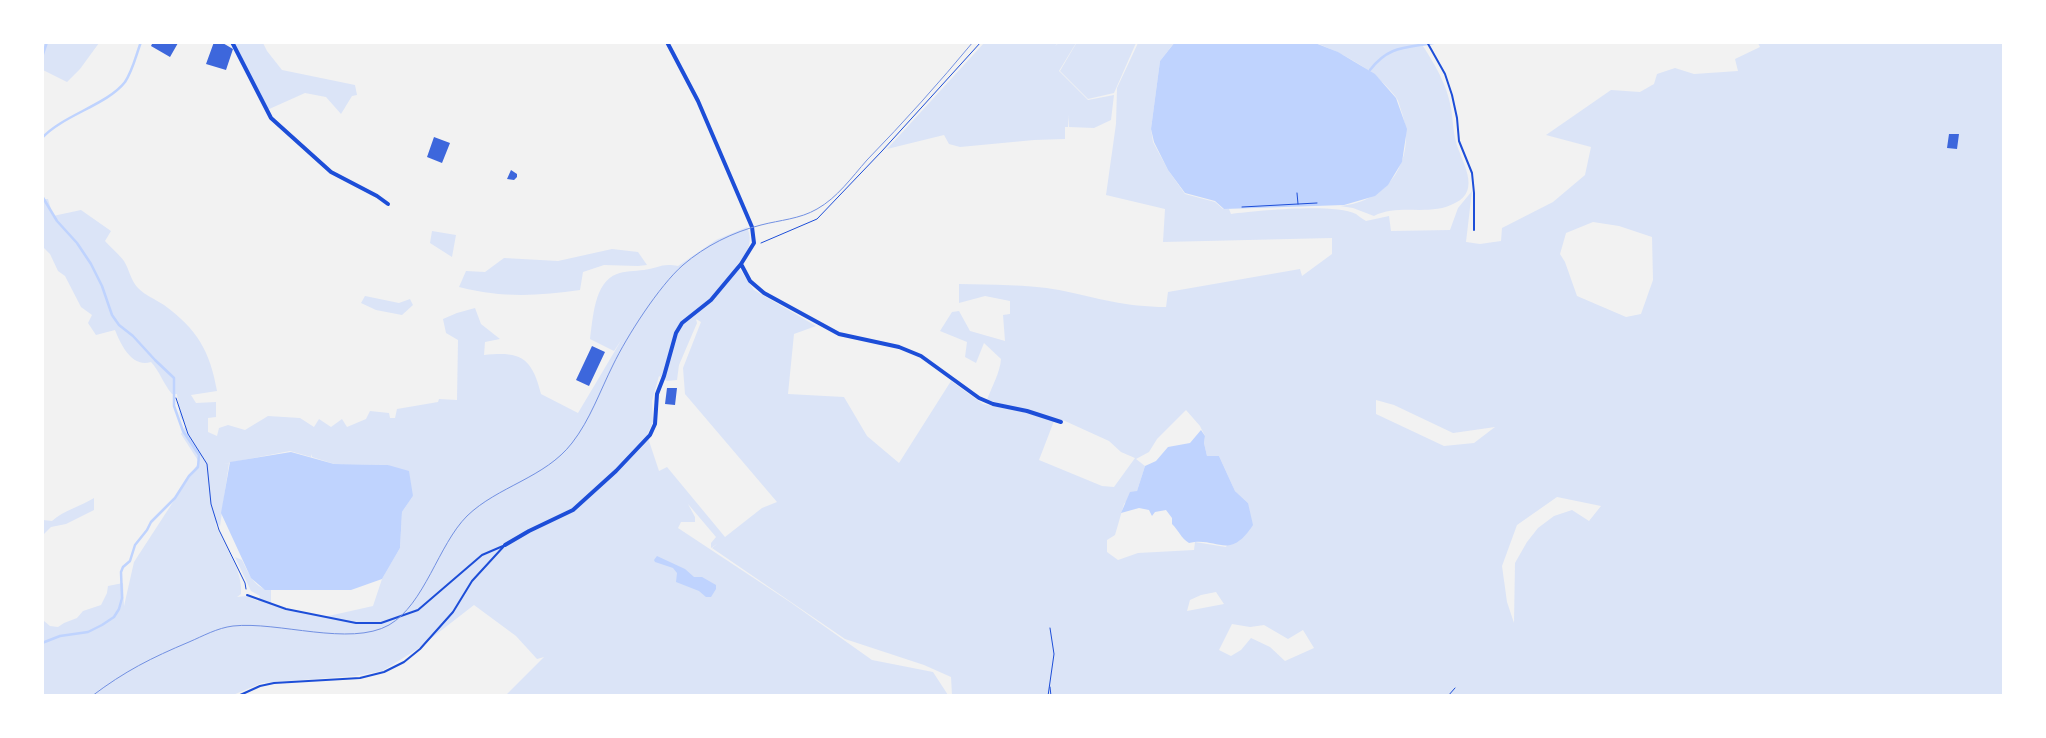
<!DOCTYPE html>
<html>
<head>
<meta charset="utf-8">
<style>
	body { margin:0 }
	#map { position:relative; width:2046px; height:738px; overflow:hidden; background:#f2f2f2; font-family:Arial,sans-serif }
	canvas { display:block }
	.frame { position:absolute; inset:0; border:44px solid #fff; pointer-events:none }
</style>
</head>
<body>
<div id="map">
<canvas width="2046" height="738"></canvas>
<div class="frame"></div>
</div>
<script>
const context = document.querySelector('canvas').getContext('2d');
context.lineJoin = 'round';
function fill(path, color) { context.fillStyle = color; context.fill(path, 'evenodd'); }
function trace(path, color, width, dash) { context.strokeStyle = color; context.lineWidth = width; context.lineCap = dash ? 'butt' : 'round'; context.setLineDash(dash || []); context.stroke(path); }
const green = new Path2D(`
	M1077 42 1136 43 1114 93 1088 99 1060 71Z
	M42 43 43 42 99 43 80 69 67 82 43 70Z
	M234 43H263L267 51 282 70 355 85 357 95 352 96 341 114 326 97 305 93 267 110Z
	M984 43H1058L1055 46 1059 43H1076L1059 71 1088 100 1114 95 1111 120 1094 128 1069 127V115L1068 127H1065V139L1034 140 960 147 949 144 944 135 887 149Z
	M1138 43H1174L1160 61 1151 129 1153 142 1168 170 1185 194 1215 202 1223 209H1229L1231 214C1257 211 1333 203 1356 214 1359 216 1362 219 1366 221L1389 216 1391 231 1450 230 1458 208 1472 191 1466 242 1480 244 1501 241 1502 228 1553 202 1585 175 1591 147 1546 135 1611 90 1640 92 1654 84 1657 74 1675 68 1694 74 1738 71 1735 59 1760 47 1758 43H2003V695H952L951 677 924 665 845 639 712 548 717 544 711 548V543L716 537 688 504 695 517V522H681L678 528 790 602 872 660 933 672 948 695H506L544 657 537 659 516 636 474 605 416 650 382 671 355 676 262 683 233 695 43 696V622L44 621 50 626 58 627 64 623 77 618 83 611 101 605 107 593 108 586 123 583 124 606 134 562 199 462 181 434 186 425 180 417 177 394H172C163 383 160 372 151 362 132 368 121 345 115 330L96 335 88 323 92 315 81 307 65 276 58 271 50 254 43 247V199H48L53 216 81 210 111 231 105 241C111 248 119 254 124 261 129 269 131 281 138 288 146 296 155 299 164 305 197 329 210 351 217 391L191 395 196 403 216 402V417L208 418V432L217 436 219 428 228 425 245 430 268 416 300 418 314 427 319 419 331 427 342 419 347 427 366 419 370 411 389 413 390 418H395L397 409 438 402 439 399 457 400 458 340 446 333 443 319 457 313 475 308 481 324 500 339 485 342 484 355C520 351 532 357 541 394L578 413 622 339 614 351 590 339C593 319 594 282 617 274 624 271 635 271 644 270 659 268 661 263 678 266L716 240 747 227C754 243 747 253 737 265L754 290 816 326 794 334 788 394 844 397 867 436 899 463 951 381 983 404 1023 412 1054 421 1039 460 1102 486 1114 487 1135 458 1121 452 1109 441 1065 421 987 400C992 386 1000 373 1001 359L984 343 976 363 965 357 967 342 940 331 952 312 959 311 970 331 1005 341 1003 315 1010 314V301L985 296 959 303V284C993 285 1026 284 1059 290 1098 298 1125 307 1166 307L1168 292 1300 269 1302 276 1332 254V238L1163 242 1165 209 1106 195 1116 124 1117 88ZM1593 222 1619 226 1652 237 1653 280 1641 314 1626 317 1577 296 1565 262 1560 254 1566 233ZM696 319 701 322 683 368 685 394 777 502 762 508 725 537 667 467 659 471 647 435 653 422 652 401 659 376 667 381 677 380 679 365 697 323ZM1376 400 1394 405 1453 433 1495 427 1474 443 1444 446 1376 414ZM1186 410 1200 426 1205 436 1204 443 1207 456H1219L1235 491 1248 503 1226 547 1195 542 1194 550 1138 553 1118 560 1107 552V540L1115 535 1124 504 1137 491 1145 466 1136 459 1149 452 1157 439ZM290 451 311 457 312 454V457L334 464 388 465 413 496 402 512 400 548 382 579 373 606 324 617 271 605V590C255 590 248 572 242 560L235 557 251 591 260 596 258 601 247 596 237 597 241 594C243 568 223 546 215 522L220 526 229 463 223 464ZM1557 497 1601 506 1589 521 1572 510 1554 516 1538 528 1527 542 1515 563 1514 623 1507 602 1502 566 1517 525ZM1216 592 1224 604 1187 611 1190 600 1201 595ZM1232 624 1250 627 1264 625 1288 639 1303 630 1314 648 1285 661 1270 647 1251 638 1241 650 1231 656 1219 650Z
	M1316 43H1421C1434 63 1447 84 1451 108 1453 119 1453 131 1456 142 1461 161 1482 190 1455 203 1430 217 1399 203 1374 216L1353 208 1340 206C1388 202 1417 160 1402 113 1400 108 1399 100 1395 96 1375 70 1346 55 1316 43Z
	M432 231 456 235 452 257 430 243Z
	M612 249 638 252 647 265 638 266 604 265 583 272 580 290C538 296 501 298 459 287L466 271 485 272 504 258 558 261Z
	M365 296 399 303 410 299 413 305 402 315 376 310 361 303Z
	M94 498V510L66 524 51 527 43 535V520L52 521C64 510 80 507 94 498Z`);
const water = new Path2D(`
	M1175 42 1315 43 1338 52 1375 74 1396 98 1407 129 1402 162 1388 185 1375 196 1344 205 1224 209 1215 201 1185 193 1168 170 1154 142 1151 129 1160 61Z
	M1201 430 1205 436 1204 443 1207 456H1219L1235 491 1248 503 1253 525C1229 562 1217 536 1189 543 1181 538 1179 531 1172 524V518L1166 510 1155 512 1152 516 1149 510 1139 508 1121 513 1130 492 1137 491 1145 466 1156 461 1168 447 1190 443Z
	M291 452 334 464 388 465 409 471 413 496 402 512 400 548 382 579 351 590H265L251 578 221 513 230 462Z
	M657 556 685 569 694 577H702L716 585V589L711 597H706L699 591 676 582 677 573 673 568 655 562 654 560Z`);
const stream = new Path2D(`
	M1563 42H1581
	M1429 44 1437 42
	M42 57 47 42
	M1370 70C1387 48 1401 48 1427 44
	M42 138C63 115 107 105 125 82 133 70 136 55 141 42
	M42 196 57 221 77 243 91 264 102 286 112 315 119 325 133 336 155 360 174 378V406L183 431 199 455 198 467 189 476 175 498 151 522 147 530 135 545 130 561 123 567 121 572 122 598 119 609 114 617 102 625 88 632 60 636 42 643`);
const building = new Path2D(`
	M153 42H177L178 43 170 57 151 46Z
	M214 42H221L233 49 226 70 206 64Z
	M1949 134H1959L1957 149 1947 148Z
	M434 137 450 143 442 163 427 157Z
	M511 170 517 174V177L514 180 507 179Z
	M592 346 605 352 589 386 576 380Z
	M667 388H677L675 405 665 404Z`);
const path = new Path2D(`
	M1297 193 1298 204
	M1242 207 1317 203
	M761 243 817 219 882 151 981 42
	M176 398 188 434 207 464 211 504 219 530 245 583 246 589
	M1050 687 1051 696
	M1048 696 1054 654 1050 628
	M1448 696 1455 688`);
const service = new Path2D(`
	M1427 42 1445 74 1452 95 1457 118 1459 141 1472 173 1474 193V230
	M247 595 286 609 356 623H381L418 610 482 555 503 546
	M238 696 260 686 274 683 360 678 384 672 404 662 420 649 453 612 472 581 505 545`);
const minor = new Path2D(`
	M232 42 271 118 331 172 377 196 388 204
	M741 264 750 281 764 293 839 334 899 347 921 356 979 398 993 404 1027 411 1061 422
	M505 545 529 531 573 510 616 471 650 435 655 424 657 394 664 376 676 333 682 323 711 300 741 264 754 243 752 227 698 101 667 42`);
const tram = new Path2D(`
	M92 696C125 671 151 658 189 642 203 636 217 628 233 626 278 621 350 647 389 625 425 604 438 545 467 516 498 486 545 478 572 443 590 420 600 391 613 365 627 336 659 286 683 265 705 246 733 232 761 225 780 220 800 219 817 209 837 198 852 177 867 160 904 122 939 83 973 42`);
fill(green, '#dbe4f7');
fill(water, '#bfd3fe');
trace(stream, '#bfd3fe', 2.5);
fill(building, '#3d67dc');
trace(path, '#1d4ed8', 1);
trace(service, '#1d4ed8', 2);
trace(minor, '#1d4ed8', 4);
trace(tram, '#7290e2', 1);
</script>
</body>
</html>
